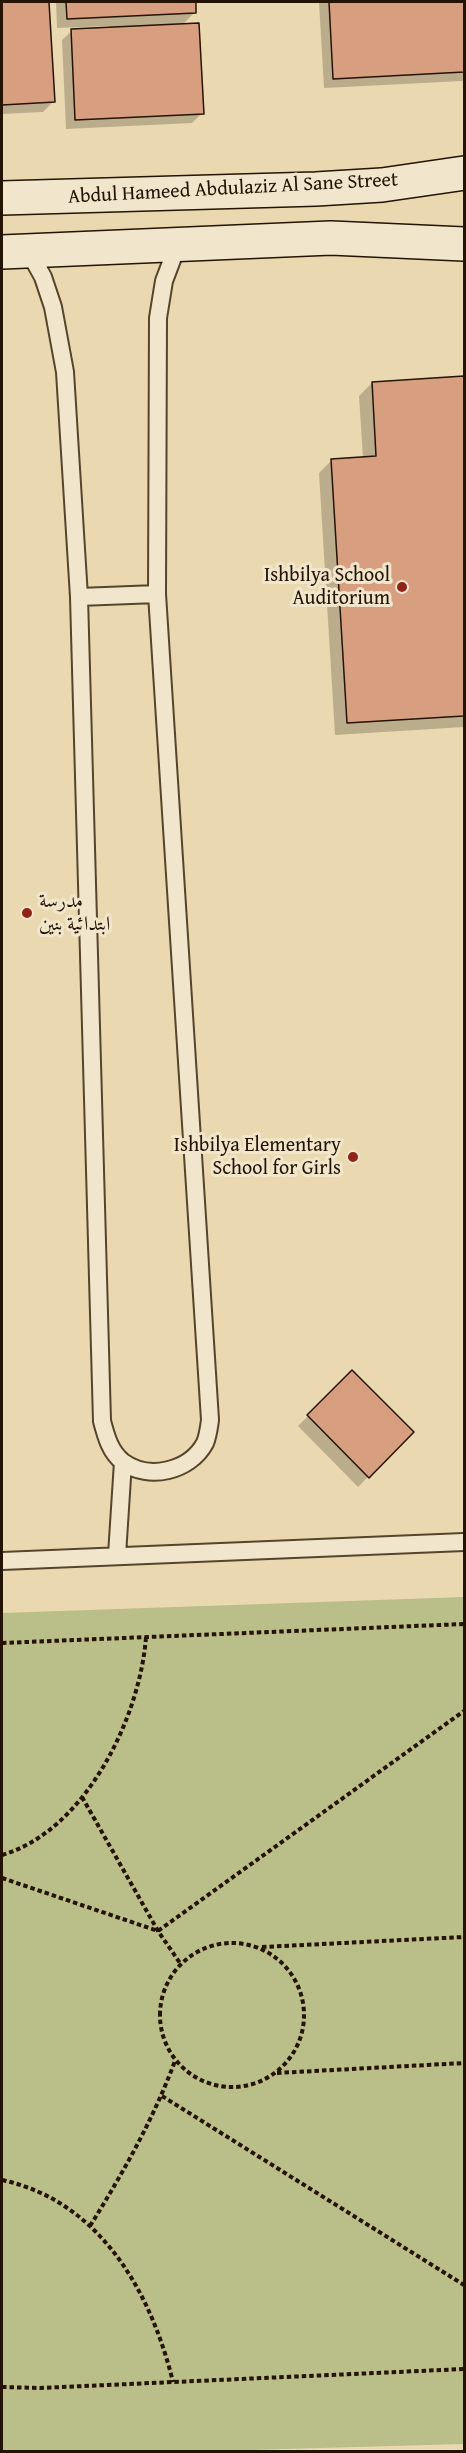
<!DOCTYPE html>
<html>
<head>
<meta charset="utf-8">
<style>
	body { margin:0 }
	#map { position:relative; width:466px; height:2453px; overflow:hidden; background:#ead9b0; font-family:"Gentium Book Plus",serif }
	canvas { display:block }
	.frame { position:absolute; inset:0; border:3px solid #241300; pointer-events:none }
</style>
</head>
<body>
<div id="map">
<canvas width="466" height="2453"></canvas>
<div class="frame"></div>
</div>
<script>
const context = document.querySelector('canvas').getContext('2d');
context.lineJoin = 'round';
function fill(path, color) { context.fillStyle = color; context.fill(path, 'evenodd'); }
function trace(path, color, width, dash) { context.strokeStyle = color; context.lineWidth = width; context.lineCap = dash ? 'butt' : 'round'; context.setLineDash(dash || []); context.stroke(path); }
function write(font, color, halo, rows, align = 'center') {
  context.font = font + ' "Gentium Book Plus",Amiri,serif'; context.lineWidth = 6; context.setLineDash([]); context.textBaseline = 'middle'; context.strokeStyle = halo; context.fillStyle = color; for (const [text, x, y, turn = 0] of rows) {
    context.save(); context.translate(x, y); context.rotate((+turn || 0) * Math.PI / 180); context.textAlign = isNaN(turn) ? turn : align; if (halo) context.strokeText(text, 0, 0); context.fillText(text, 0, 0); context.restore();
  }
}
const green = new Path2D(`
	M464 1597V2444L214 2451H2V1613Z`);
const shadow = new Path2D(`
	M2 2H48L53 102 43 112 2 114Z
	M56 2H194L195 12 182 25 202 113 192 123 66 129 62 40 72 31 109 29V26L57 28Z
	M319 2H464V79L462 81 324 88Z
	M464 378V727L335 735 319 473 332 460 363 458 359 396 372 383Z
	M352 1372 412 1432 358 1487 298 1426Z`);
const building = new Path2D(`
	M2 2H49L55 102 2 105Z
	M66 2H196V13L67 19Z
	M329 2H464V72L333 79Z
	M199 23 204 114 75 120 71 29Z
	M464 376V716L347 723 331 459 376 456 372 382Z
	M352 1370 414 1432 369 1478 307 1415Z`);
const path = new Path2D(`
	M2 1643 464 1624
	M82 1797 158 1931 180 1963
	M2 1855C85 1831 140 1718 146 1637
	M2 1878 158 1931 464 1711
	M160 2015a72 72 0 1 1 144 0a72 72 0 1 1-144 0Z
	M262 1947 464 1937
	M277 2073 464 2063
	M162 2096 464 2285
	M2 2180C100 2201 151 2292 173 2382
	M90 2226C123 2173 153 2120 175 2061
	M2 2387 40 2388 464 2369`);
const service = new Path2D(`
	M28 250 43 277 53 307 65 372 79 597 102 1421C106 1436 110 1452 123 1462 149 1481 190 1471 205 1443 208 1436 209 1427 210 1420L157 594 158 318 164 281 178 244
	M79 597 157 594
	M117 1555 123 1462
	M2 1561 464 1542`);
const secondary = new Path2D(`
	M2 198 316 189 382 185 464 173
	M2 252 331 238 464 244`);
const markers = [
	[402,587,6,"#8f2418"],
	[27,913,6,"#8f2418"],
	[353,1157,6,"#8f2418"]
];
const streetNames = [
	["Abdul Hameed Abdulaziz Al Sane Street",233,189,-3]
];
const poiNames = [
	["Ishbilya School",390,576],
	["Auditorium",390,599],
	["مدرسة",39,902,"left"],
	["ابتدائية بنين",39,925,"left"],
	["Ishbilya Elementary",341,1146],
	["School for Girls",341,1169]
];
fill(green, '#babe88');
fill(shadow, '#0003');
fill(building, '#d89e80');
trace(building, '#241300', 1.5);
trace(service, '#56442c', 20);
trace(secondary, '#241300', 36);
trace(path, '#241300', 4, [4.5, 3]);
trace(service, '#f1e6cc', 16);
trace(secondary, '#f1e6cc', 33);
for (const [x, y, r, color] of markers) { const dot = new Path2D(); dot.arc(x, y, r, 0, 2 * Math.PI); context.fillStyle = color; context.fill(dot); trace(dot, '#f1e6cc', 2); }
write('20px', '#241300', '#f1e6cc', streetNames);
write('20px', '#241300', '#f1e6cc', poiNames, 'right');
</script>
</body>
</html>
